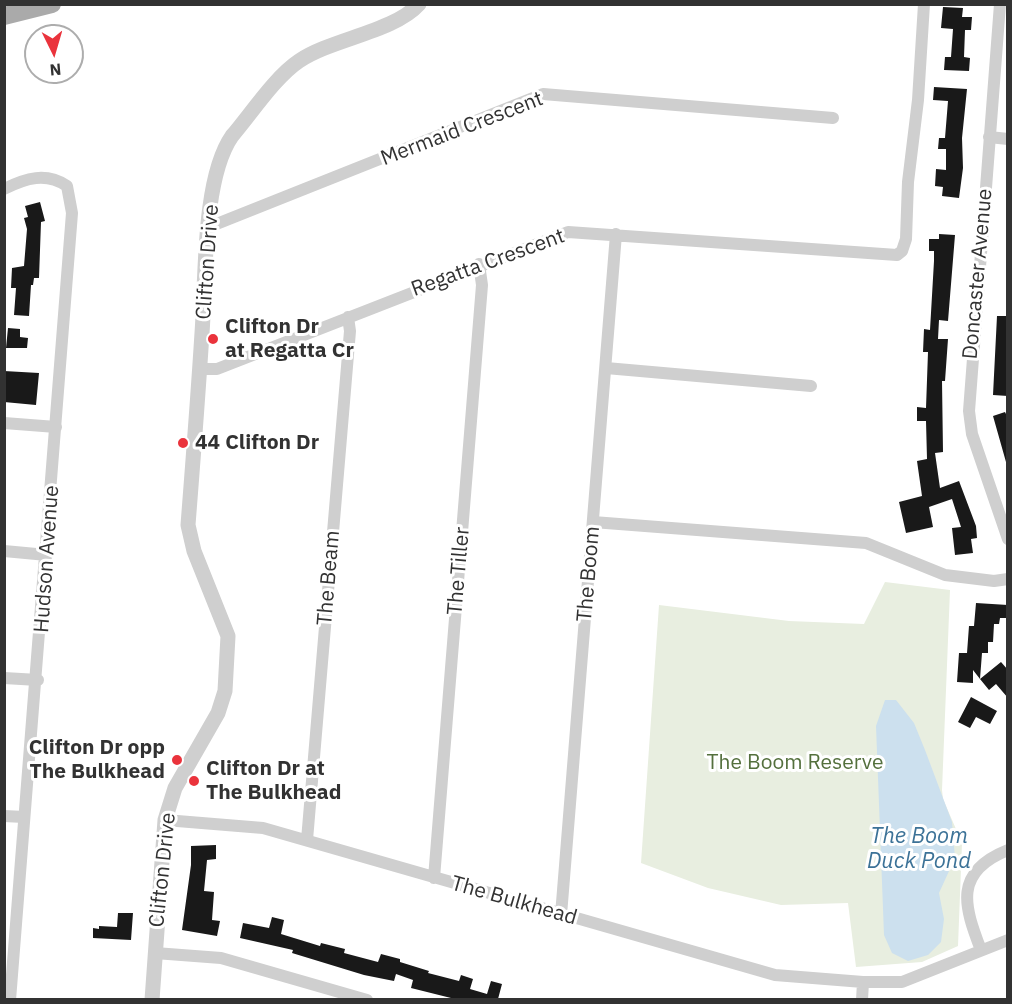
<!DOCTYPE html>
<html>
<head>
<meta charset="utf-8">
<style>
	body { margin:0 }
	#map { position:relative; width:1012px; height:1004px; overflow:hidden; background:#fff; font-family:"IBM Plex Sans",sans-serif }
	canvas { display:block }
	.frame { position:absolute; inset:0; border:6px solid #323232; pointer-events:none }
	.north { position:absolute; left:24px; top:24px; width:60px; height:60px; box-sizing:border-box; background:#fff; border:2px solid #adadad; border-radius:50%; rotate:175deg; font-size:16px; font-weight:700; line-height:24px; text-align:center; color:#323232 }
	.north::after { content:''; display:block; margin:auto; width:21px; height:27px; background:#ea333c; clip-path:polygon(50% 0,100% 100%,50% 72%,0 100%) }
</style>
</head>
<body>
<div id="map">
<canvas width="1012" height="1004"></canvas>
<div class="frame"></div>
<div class="north">N</div>
</div>
<script>
const context = document.querySelector('canvas').getContext('2d');
context.lineJoin = 'round';
function fill(path, color) { context.fillStyle = color; context.fill(path, 'evenodd'); }
function trace(path, color, width, dash) { context.strokeStyle = color; context.lineWidth = width; context.lineCap = dash ? 'butt' : 'round'; context.setLineDash(dash || []); context.stroke(path); }
function write(font, color, halo, rows, align = 'center') {
  context.font = font + ' "IBM Plex Sans",sans-serif'; context.lineWidth = 6; context.setLineDash([]); context.textBaseline = 'middle'; context.strokeStyle = halo; context.fillStyle = color; for (const [text, x, y, turn = 0] of rows) {
    context.save(); context.translate(x, y); context.rotate((+turn || 0) * Math.PI / 180); context.textAlign = isNaN(turn) ? turn : align; if (halo) context.strokeText(text, 0, 0); context.fillText(text, 0, 0); context.restore();
  }
}
const green = new Path2D(`
	M885 582 950 590 942 790 943 799 962 843 958 946 922 962 856 967 848 903 781 905 708 888 641 863 659 605 789 621 864 624Z`);
const water = new Path2D(`
	M885 700H896L914 723 925 750 952 822 955 858 939 893 944 919 941 942 928 955 908 961 892 953 884 935 876 726Z`);
const building = new Path2D(`
	M943 7 963 8 962 17H972L971 30H965L964 57 970 58 969 71 944 70 945 57H951L953 29 941 28Z
	M934 87 967 89 962 138 963 168 959 198 942 196 943 187 935 186 936 169 946 170V149H938L939 138H945L948 101 933 100Z
	M40 202 45 221 41 222 39 278H34L33 285H31L29 316 14 315 16 288H11L12 268 24 266 27 229 24 218 28 217 25 206Z
	M939 234 955 235 948 321 939 320 938 339H948L945 381H942L943 452 935 453 940 488 959 481 976 526 977 538 971 539 973 553 955 555 952 528 961 527 952 499 929 507 933 527 906 533 899 502 922 496 917 461 927 459 926 421H917V407L926 408 928 352H923L924 329 930 330 934 261V251H929V239H939Z
	M997 316H1008V396L993 395Z
	M8 328 20 329V337L28 338 27 348H6Z
	M4 371 39 373 36 405 4 402Z
	M1005 412 1008 418 1006 462 993 416Z
	M976 603 1008 605V618H1000L999 624H994L993 642H988V653H982L980 679 973 670V683L957 682 959 653H967L969 626H974Z
	M1001 662 1008 670V698L996 684 989 690 980 679Z
	M971 697 997 711 990 724 976 717 970 728 958 722Z
	M216 845V859L207 860 204 891 214 892 212 920 220 921 217 936 182 930 191 865V846Z
	M118 913H133L131 940 93 938V928L99 929V926L117 927Z
	M272 917 284 920 281 934 320 946 321 943 345 949 344 953 378 962 381 954 400 959V962L429 971 428 973 459 981 461 975 473 979 470 989 487 994 491 981 502 984 498 999H455L411 988 413 980 396 974 394 981 364 975 292 953 293 950 240 938 243 923 269 928Z`);
const minor = new Path2D(`
	M1000 4 969 411 972 434 1008 539
	M989 137 1008 139
	M4 189C26 178 46 172 67 186L72 213C53 475 32 737 10 1000
	M209 227 543 94 833 118
	M606 368 811 386
	M200 369H217L568 232 897 255 902 251 906 239 908 182 918 100 924 4
	M4 423 56 427
	M593 522 866 543 945 575 994 581 1008 579
	M4 551 47 555
	M4 678 38 680
	M4 816 24 817
	M165 820 263 828 775 975 863 982H902L1008 940
	M307 840 350 331 348 317
	M434 878 482 285 479 264
	M561 915 616 234
	M981 950C964 906 953 872 1008 850
	M155 953 221 958 367 1000
	M862 1000 863 982`);
const tertiary = new Path2D(`
	M152 1000 165 820 175 788 218 713 225 691 228 636 194 551 188 525C193 461 198 397 202 333 206 281 202 179 232 136 251 114 275 77 299 61 331 39 394 32 419 4`);
const primary = new Path2D(`
	M4 16 52 4`);
const markers = [
	[213,339,6,"#ea333c"],
	[183,443,6,"#ea333c"],
	[177,760,6,"#ea333c"],
	[194,781,6,"#ea333c"]
];
const streetNames = [
	["Mermaid Crescent",462,129,-21],
	["Clifton Drive",208,262,-86],
	["Regatta Crescent",488,263,-20],
	["Doncaster Avenue",978,274,-85],
	["Hudson Avenue",47,559,-86],
	["The Tiller",459,571,-85],
	["The Boom",589,574,-85],
	["The Beam",329,578,-85],
	["Clifton Drive",163,870,-84],
	["The Bulkhead",514,901,16]
];
const poiNames = [
	["Clifton Dr",225,327],
	["at Regatta Cr",225,351],
	["44 Clifton Dr",195,443],
	["Clifton Dr opp",165,748,"right"],
	["The Bulkhead",165,772,"right"],
	["Clifton Dr at",206,769],
	["The Bulkhead",206,793]
];
const parkNames = [
	["The Boom Reserve",795,763]
];
const waterNames = [
	["The Boom",919,837],
	["Duck Pond",919,862]
];
fill(green, '#e8eee0');
fill(water, '#cce0ee');
fill(building, '#191919');
trace(minor, '#cfcfcf', 12);
trace(tertiary, '#cfcfcf', 15);
trace(primary, '#aaa', 18);
for (const [x, y, r, color] of markers) { const dot = new Path2D(); dot.arc(x, y, r, 0, 2 * Math.PI); context.fillStyle = color; context.fill(dot); trace(dot, '#fff', 2); }
write('21px', '#323232', '#fff', streetNames);
write('bold 21px', '#323232', '#fff', poiNames, 'left');
write('21px', '#54703d', '#fff', parkNames);
write('italic 22px', '#3c7297', '#fff', waterNames);
</script>
</body>
</html>
